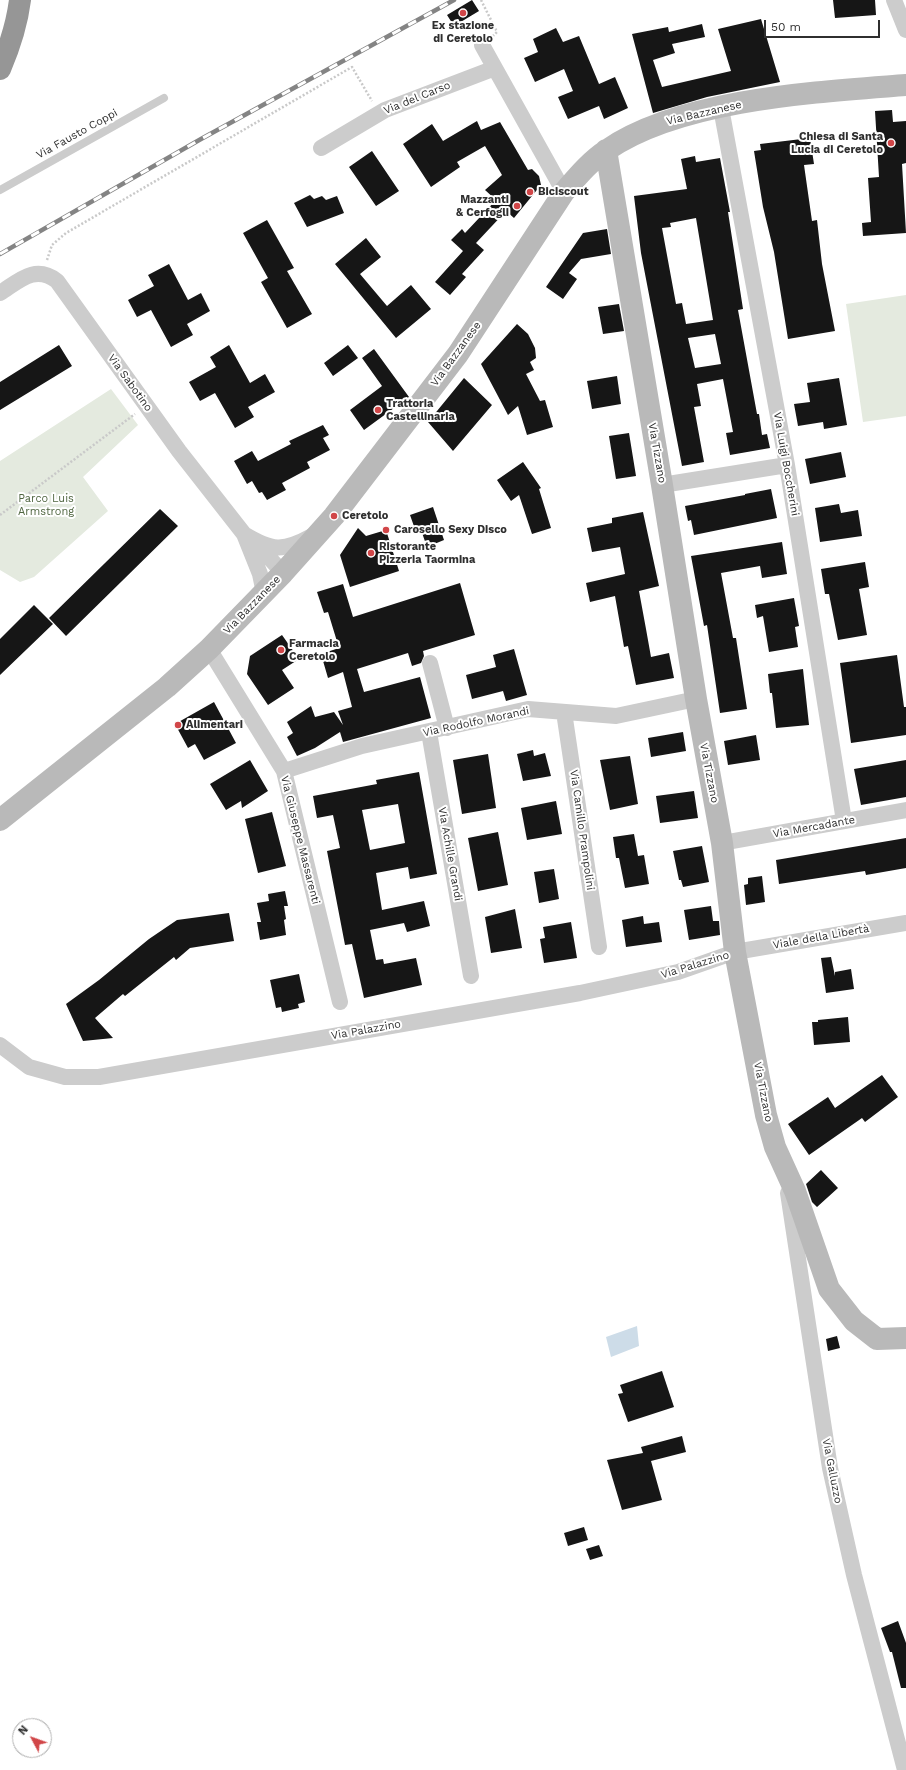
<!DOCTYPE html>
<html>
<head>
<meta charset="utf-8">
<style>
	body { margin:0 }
	#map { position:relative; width:906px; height:1770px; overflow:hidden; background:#fff; font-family:"Work Sans",sans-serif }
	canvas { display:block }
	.north { position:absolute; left:12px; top:1718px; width:40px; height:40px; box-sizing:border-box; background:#fff; border:1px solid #acacac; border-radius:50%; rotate:311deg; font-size:11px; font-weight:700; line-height:16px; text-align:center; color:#2f2f2f }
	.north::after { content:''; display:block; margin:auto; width:14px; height:18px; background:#d14648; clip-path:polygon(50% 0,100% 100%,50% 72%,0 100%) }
	.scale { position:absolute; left:764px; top:20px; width:116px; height:18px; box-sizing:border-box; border:2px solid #2f2f2f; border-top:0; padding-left:5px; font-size:12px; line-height:14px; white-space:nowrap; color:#2f2f2f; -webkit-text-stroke:3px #fff; paint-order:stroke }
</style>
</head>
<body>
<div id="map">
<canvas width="906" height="1770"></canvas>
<div class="north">N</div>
<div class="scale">50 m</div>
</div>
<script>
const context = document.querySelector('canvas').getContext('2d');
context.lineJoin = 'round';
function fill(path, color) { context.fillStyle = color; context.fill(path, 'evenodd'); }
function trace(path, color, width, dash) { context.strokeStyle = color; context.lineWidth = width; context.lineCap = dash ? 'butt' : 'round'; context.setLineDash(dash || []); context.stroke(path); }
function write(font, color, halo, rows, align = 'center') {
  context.font = font + ' "Work Sans",sans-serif'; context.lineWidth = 4; context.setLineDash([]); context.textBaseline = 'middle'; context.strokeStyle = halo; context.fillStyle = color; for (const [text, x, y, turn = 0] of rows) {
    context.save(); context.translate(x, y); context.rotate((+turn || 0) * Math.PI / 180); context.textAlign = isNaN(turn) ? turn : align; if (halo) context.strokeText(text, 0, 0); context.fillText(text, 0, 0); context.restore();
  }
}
const green = new Path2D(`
	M906 295V416L863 422 846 304Z
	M111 389 138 425 83 477 108 511 34 577 20 582 0 570V461Z`);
const water = new Path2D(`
	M637 1326 639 1346 611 1357 606 1337Z`);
const building = new Path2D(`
	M472 0 479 11 454 26 447 15Z
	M833 0H875L876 15 835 18Z
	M761 19 780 82 707 97 653 113 632 34 668 27 669 32 702 24 705 37 672 44 675 53 653 60 662 87 731 71 718 29Z
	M556 28 563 42 579 36 599 84 615 77 628 108 604 119 599 106 568 119 558 97 573 91 564 69 535 82 524 58 538 52 533 39Z
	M892 110 893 122 906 121V163L902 164 906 233 863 236 862 223 871 222 868 178 879 177 875 111Z
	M477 121 481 130 500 122 528 170 532 169 539 176 541 185 514 218 506 211 476 243 484 250 462 274 466 277 450 295 435 282 463 251 451 240 462 229 465 233 496 200 485 190 502 175 485 146 457 162 460 167 431 187 403 144 432 124 443 141Z
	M810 138 814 164 804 165 812 221 817 220 822 264 835 331 788 339 774 252 763 207 754 151 761 150 760 144Z
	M372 151 399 191 376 206 349 167Z
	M695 156 696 162 720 158 730 212H728L743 309 738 310 757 414H759L762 435 767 434 770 448 730 455 726 433 733 432 723 379 697 384 701 406 694 407 704 462 682 466 641 253 634 196 687 189 681 159ZM696 218 713 320 686 324 682 303 676 304 662 228 671 227 670 223ZM715 334 721 364 695 368 688 338Z
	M310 195 314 199 322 196 326 200 337 196 344 213 307 227 294 203Z
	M267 220 294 268 287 271 312 314 287 328 261 282 268 278 243 233Z
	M607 229 611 254 581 259 569 273 577 279 563 299 546 287 583 233Z
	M366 238 381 257 360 274 387 306 411 285 431 309 396 338 335 264Z
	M169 264 188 300 201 293 210 311 187 324 193 335 171 347 151 310 137 317 128 300 154 286 148 275Z
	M619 304 624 331 603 334 598 307Z
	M517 324 528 334 535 348 536 358 530 362 534 370 526 374 540 401 545 400 553 427 527 435 518 406 508 415 481 364Z
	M59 345 72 366 0 410V382Z
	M229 345 250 383 265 374 275 392 248 407 254 417 235 428 215 393 200 401 189 382 216 367 210 357Z
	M348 345 358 358 333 376 324 363Z
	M374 349 409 397 364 430 350 410 382 386 362 358Z
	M617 376 621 404 592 409 587 381Z
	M464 378 492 405 453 451 428 422Z
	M839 378 847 425 824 429 823 422 798 426 794 404 810 402 807 383Z
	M323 425 329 435 323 438 330 450 307 462 310 468 282 483 286 490 267 500 262 492 259 493 252 481 247 484 234 461 252 451 258 461 291 444 289 441Z
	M629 433 636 476 616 479 609 436Z
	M841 452 846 477 810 484 805 459Z
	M523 462 541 488 539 489 551 528 532 534 519 495 511 501 497 480Z
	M771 489 777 518 694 535 691 520 688 521 685 506 745 495V494Z
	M839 504 841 513 858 510 862 536 820 542 815 508Z
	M433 507 444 540 427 547 421 530 416 532 410 515Z
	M160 509 178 526 66 636 49 618Z
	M643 512 659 586 639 591 646 629 651 657 669 653 674 678 636 685 628 646 624 647 615 596 590 602 586 583 625 574 620 547 592 552 587 528 612 523V518Z
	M358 528 366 536 386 530 399 571 350 587 340 555Z
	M782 542 787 574 762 578 760 566 721 573 733 638H736L747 709 720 713 707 625 704 626 691 556Z
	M865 562 869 587 859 589 867 635 838 640 829 594H825L821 569Z
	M460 583 475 635 423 651 424 656 421 663 412 666 408 653 357 669 364 692 420 677 431 718 343 742 340 732 315 748 297 756 287 737 293 733 287 722 311 706 315 717 334 712 343 725 338 711 352 707 343 672 328 678 321 654 339 648 328 612 324 613 317 592 343 584 353 617Z
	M794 598 799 626 795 627 798 647 769 652 763 616 757 618 755 605Z
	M34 605 53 624 0 675V639Z
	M282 635 299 659 282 670 294 688 268 705 247 674 250 656Z
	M514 649 527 695 506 701 503 691 472 699 466 675 496 667 493 655Z
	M897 655 904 707H906V735L851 743 840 663Z
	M803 669 809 725 776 728 772 693H770L768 674Z
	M214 702 236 743 204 760 195 744 188 748 175 724Z
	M683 732 686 751 651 757 648 738Z
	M756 735 760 760 728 765 724 741Z
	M533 750 534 756 545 753 551 776 523 781 517 754Z
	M488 754 496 808 462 814 453 760Z
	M630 756 638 804 610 810 600 760Z
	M250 760 268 791 242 808 241 801 226 810 210 784Z
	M906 760V797L861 805 854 769Z
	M419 772 437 874 410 879 408 867 376 873 382 910 424 901 430 926 407 932 404 923 370 930 376 960 383 959 384 964 416 958 422 985 364 998 352 944 345 945 327 851 340 848 333 815 317 818 313 796 377 784 376 780ZM398 804 405 843 370 850 362 810Z
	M694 791 698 818 660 823 656 796Z
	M556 801 562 834 527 840 521 808Z
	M272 812 286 866 258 873 245 819Z
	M498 832 508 885 478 891 468 838Z
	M634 834 638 856 644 855 649 884 625 888 619 858H616L613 837Z
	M906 838V868L866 875 865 871 779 884 776 860Z
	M702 846 709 882 683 887 681 880H679L673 851Z
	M554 869 559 899 539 903 534 872Z
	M762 876 765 902 746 905 744 885 748 884V878Z
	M285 891 288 906H284L286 919 284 920 286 935 260 940 257 922H261L257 903 269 901 268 894Z
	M711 906 713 921H719L720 935 689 940 684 910Z
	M515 909 522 948 491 953 485 917Z
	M229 913 234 941 190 948 176 960 174 957 125 996 123 994 95 1018 113 1038 83 1041 66 1004 99 980 149 939 177 920Z
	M643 916 644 924 659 922 662 942 626 947 622 920Z
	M571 922 577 958 544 963 540 939 545 938 543 927Z
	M831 957 835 976V972L851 969 854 989 826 993 821 958Z
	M299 974 305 1002 298 1004 299 1008 282 1012 281 1007 276 1008 270 980Z
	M848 1017 850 1042 814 1045 812 1022H818V1020Z
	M882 1075 898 1097 865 1122 862 1118 809 1155 788 1124 828 1097 835 1108Z
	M821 1170 838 1188 817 1207 812 1202 806 1184Z
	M837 1336 840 1348 828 1351 826 1339Z
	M662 1371 674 1407 628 1422 618 1394 623 1393 620 1385Z
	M682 1436 686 1452 651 1461 662 1500 622 1510 607 1460 643 1453 641 1447Z
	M584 1527 588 1540 568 1546 564 1533Z
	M599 1545 603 1556 590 1560 586 1549Z
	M898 1621 906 1643V1688H901L892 1652H890L881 1628Z`);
const path = new Path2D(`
	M481 0 497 32 493 36
	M47 260 52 245 66 233 352 67 372 101
	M0 515 135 414`);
const lane = new Path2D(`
	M0 190 164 98`);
const street = new Path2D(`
	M894 0 906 30
	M482 45 564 192
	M721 108 787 465 844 821
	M321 148 385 110 495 68
	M0 293C19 281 35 264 57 281L179 451 244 534
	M662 485 787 465
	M256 543 283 573
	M264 593 260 574 244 534C272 551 283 552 312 536
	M209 649 284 771 340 1002
	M430 663 447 728
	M564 712 599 947
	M429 732 471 976
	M284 771 362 746 528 709 616 716 696 699
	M722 843 906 810
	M0 1045 29 1067 65 1077H99L580 993 678 972 735 952 906 923
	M788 1193 830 1468 854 1575 905 1770`);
const secondary = new Path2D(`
	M606 150 662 485 696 699 722 843 735 952 766 1115 775 1147 795 1191 829 1289 854 1321 877 1339 906 1338
	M0 820 167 687 209 649 283 573 334 516 458 354 564 192C577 177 590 161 607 150 681 99 817 92 906 85`);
const highway = new Path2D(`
	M0 69C10 46 17 24 20 0`);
const rail = new Path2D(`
	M0 254 201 139 454 0`);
const markers = [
	[463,13,4,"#d14648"],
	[891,143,4,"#d14648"],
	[530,192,4,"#d14648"],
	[517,206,4,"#d14648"],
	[378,410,4,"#d14648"],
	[334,516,4,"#d14648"],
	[386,530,4,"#d14648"],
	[371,553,4,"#d14648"],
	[281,650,4,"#d14648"],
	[178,725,4,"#d14648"]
];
const poiNames = [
	["Ex stazione",463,26,"center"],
	["di Ceretolo",463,39,"center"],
	["Chiesa di Santa",883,137,"right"],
	["Lucia di Ceretolo",883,150,"right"],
	["Biciscout",538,192],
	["Mazzanti",509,200,"right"],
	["& Cerfogli",509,213,"right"],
	["Trattoria",386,404],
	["Castellinaria",386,417],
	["Ceretolo",342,516],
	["Carosello Sexy Disco",394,530],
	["Ristorante",379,547],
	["Pizzeria Taormina",379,560],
	["Farmacia",289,644],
	["Ceretolo",289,657],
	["Alimentari",186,725]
];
const streetNames = [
	["Via del Carso",417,98,-22],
	["Via Bazzanese",704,113,-13],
	["Via Fausto Coppi",77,134,-29],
	["Via Bazzanese",456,354,-54],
	["Via Sabotino",130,383,54],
	["Via Tizzano",657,453,80],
	["Via Luigi Boccherini",786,464,80],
	["Via Bazzanese",252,605,-46],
	["Via Rodolfo Morandi",476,722,-12],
	["Via Tizzano",709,773,79],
	["Via Mercadante",814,827,-10],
	["Via Camillo Prampolini",582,830,82],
	["Via Giuseppe Massarenti",300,840,76],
	["Via Achille Grandi",450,854,80],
	["Viale della Libertà",821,937,-10],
	["Via Palazzino",695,965,-17],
	["Via Palazzino",366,1030,-10],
	["Via Tizzano",763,1092,79],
	["Via Galluzzo",832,1471,79]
];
const parkNames = [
	["Parco Luis",46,499],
	["Armstrong",46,512]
];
fill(green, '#e4eadf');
fill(water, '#cddce8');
fill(building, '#161616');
trace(path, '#c9c9c9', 2.5, [2, 2]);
trace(lane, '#ccc', 8);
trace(street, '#ccc', 16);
trace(secondary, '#b9b9b9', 22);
trace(highway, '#969696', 22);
trace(rail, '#848484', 4.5);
trace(rail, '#fff', 3, [9]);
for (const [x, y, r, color] of markers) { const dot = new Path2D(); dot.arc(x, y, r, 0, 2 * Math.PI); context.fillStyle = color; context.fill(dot); trace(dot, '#fff', 1.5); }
write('bold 11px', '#2f2f2f', '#fff', poiNames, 'left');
write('11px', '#2f2f2f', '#fff', streetNames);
write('11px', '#506641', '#fff', parkNames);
</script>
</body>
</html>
